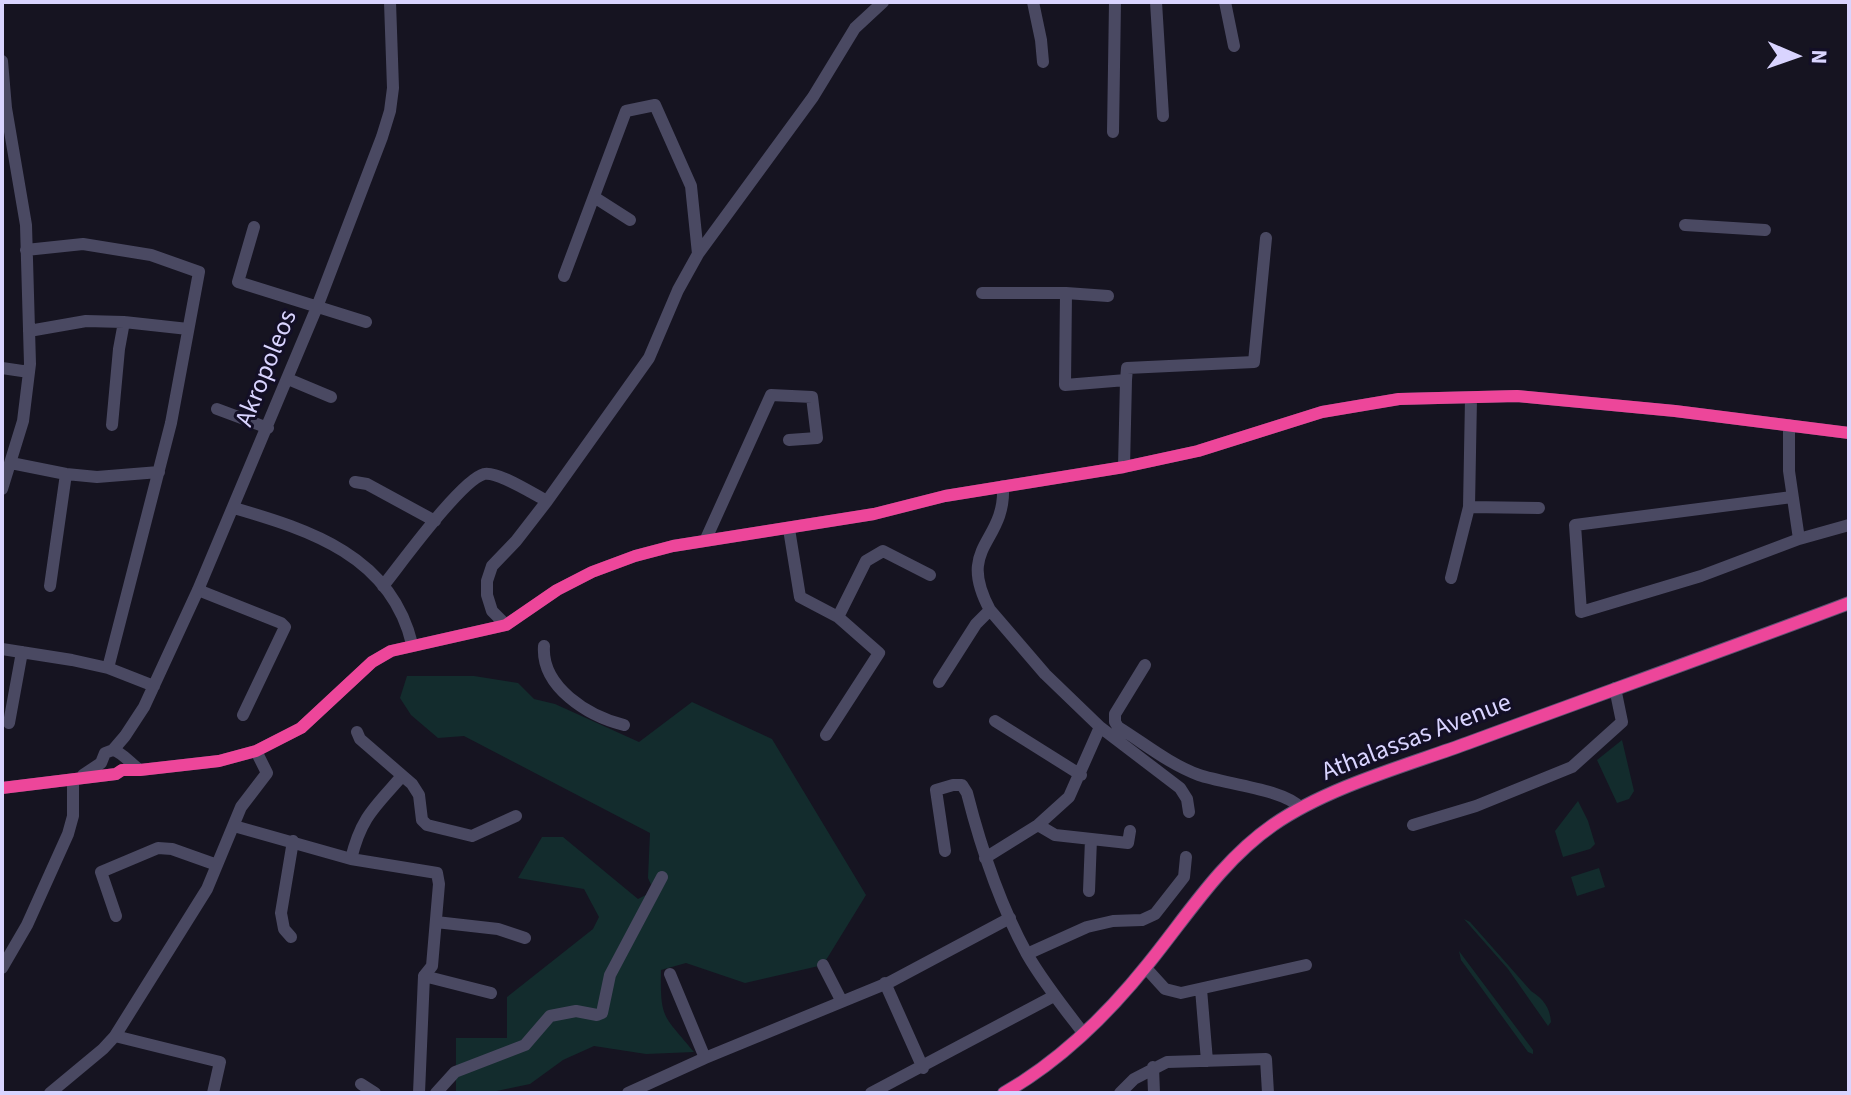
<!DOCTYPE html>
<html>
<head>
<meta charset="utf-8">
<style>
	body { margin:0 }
	#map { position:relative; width:1851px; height:1095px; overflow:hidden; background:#161421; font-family:"Source Sans 3",sans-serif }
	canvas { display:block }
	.frame { position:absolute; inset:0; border:4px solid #d9d4ff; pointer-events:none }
	.north { position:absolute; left:1755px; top:16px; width:80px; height:80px; -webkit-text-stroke:6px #130f26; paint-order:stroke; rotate:92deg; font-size:22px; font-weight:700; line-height:32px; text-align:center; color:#d9d4ff }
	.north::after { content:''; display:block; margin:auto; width:28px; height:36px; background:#d9d4ff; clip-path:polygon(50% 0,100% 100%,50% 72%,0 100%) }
</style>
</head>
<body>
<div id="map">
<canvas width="1851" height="1095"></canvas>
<div class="frame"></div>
<div class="north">N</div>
</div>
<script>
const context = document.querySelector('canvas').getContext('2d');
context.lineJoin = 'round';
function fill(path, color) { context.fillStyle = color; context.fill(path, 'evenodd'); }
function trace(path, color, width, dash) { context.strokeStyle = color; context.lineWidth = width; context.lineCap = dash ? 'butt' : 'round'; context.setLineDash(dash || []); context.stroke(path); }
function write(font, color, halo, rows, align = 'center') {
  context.font = font + ' "Source Sans 3",sans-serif'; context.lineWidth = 6; context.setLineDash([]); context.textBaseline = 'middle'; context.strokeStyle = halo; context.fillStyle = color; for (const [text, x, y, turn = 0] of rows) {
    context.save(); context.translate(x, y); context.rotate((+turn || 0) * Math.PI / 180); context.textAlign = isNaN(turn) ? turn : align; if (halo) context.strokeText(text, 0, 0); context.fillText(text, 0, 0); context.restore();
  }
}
const green = new Path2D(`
	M407 676H474L518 683 534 699 555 704 639 742 692 702 772 739 866 895 823 965 745 983 686 963 661 970C660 1020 664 1015 694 1052L646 1054 594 1046 563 1060 530 1084 487 1093H456V1038H507V997L593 929 599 917 584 889 518 878 542 837H563L638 899 654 891 648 878 650 833 464 736 438 738 411 715 400 698Z
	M1622 740 1634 791 1629 799 1617 803 1597 760Z
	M1578 801 1588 821 1595 844 1590 849 1563 857 1555 831Z
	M1599 868 1605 887 1577 896 1571 877Z
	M1464 919 1470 922 1531 991C1543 999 1550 1007 1551 1022L1548 1026 1508 969Z
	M1459 951 1533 1050V1054L1528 1052 1461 960Z`);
const minor = new Path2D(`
	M1033 2 1041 40 1043 62
	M1156 2 1163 116
	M1225 2 1234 46
	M2 61 6 108 26 225 30 364 23 421 2 489
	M1113 132 1115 2
	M594 197 630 220
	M1685 225 1765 230
	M254 227 238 282 366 322
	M26 250 83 244 151 255 199 272 171 423 108 668
	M564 276 626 111 655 105 691 186 698 254
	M982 293H1066L1108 296
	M1066 293 1065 385 1126 380 1127 368 1254 362 1266 238
	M29 331 86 321 124 322 188 329
	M2 368 29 372
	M288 379 331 397
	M217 409 268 428
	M112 425 119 349 124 322
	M1789 425V471L1799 539
	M11 463 66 474 97 477 159 472
	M1124 467 1126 380
	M355 482 367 484 435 521
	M1792 497 1575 525 1581 612 1701 576 1799 539 1849 525
	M1469 507 1539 508
	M234 508C310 530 391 556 412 644
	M789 529 800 597 838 617 879 653 826 735
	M705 541 771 395 812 397 817 438 789 440
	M1451 578 1469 507 1471 398
	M50 586 66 474
	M383 586C400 565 461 480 484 474 498 471 533 494 547 501
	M198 590 281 623 285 627 243 715
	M990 610C955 545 1006 544 1003 486
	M838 617 866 561 883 551 930 575
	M506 625 492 611 487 595V581L492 566 516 541 547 501 649 358 678 290 698 254 813 97 855 28 883 2
	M544 646C541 687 588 716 624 725
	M2 649 72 660 108 668 154 686
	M1145 665 1115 714V722L1118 727C1144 743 1169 764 1199 775 1225 784 1283 789 1301 808
	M939 682 976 624 990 610 1045 674 1100 727 1180 788 1187 799 1189 812
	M995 721 1081 775
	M9 723 22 652
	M357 732 360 739 412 784 419 795 422 820 427 825 472 836 516 816
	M113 750C122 752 131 764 140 770
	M83 775 101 763 105 753 113 750 125 736 144 707 198 590 317 307 382 137 390 111 393 88 390 2
	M2 788 116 774 122 770H140L219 761 256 751 301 728 372 662 391 651 506 625 557 590 592 572 635 556 673 546 874 514 945 496 1124 467 1198 451 1322 412 1399 399 1517 396 1675 411 1849 433
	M1038 825 1055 835 1128 843 1130 831
	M1413 825 1476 806 1572 767 1622 722 1615 688
	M234 826 351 859 437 873 439 884 432 966 424 976 419 1093
	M945 851 936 790 953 785H962L967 793C981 848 999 903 1027 954 1043 982 1064 1008 1084 1034
	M985 858 1038 825 1069 797 1100 727
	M351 859C361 817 375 807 402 776
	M1089 891 1091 839
	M116 916 101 872 158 848 172 849 217 865
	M436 922 498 929 525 938
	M291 937 284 929 281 913 293 841
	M1027 954 1087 927 1113 921 1142 920 1155 914 1184 877 1186 857
	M823 965 841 1000
	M1145 967 1165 989 1181 993 1306 965
	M2 968 27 925 68 834 73 816V779
	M670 974 705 1058
	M424 976 491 993
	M885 983 923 1068
	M1201 989 1207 1061
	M115 1036 220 1062 213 1093
	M1153 1067 1154 1093
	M361 1084 375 1093
	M50 1093 103 1049 115 1036 207 889 241 807 267 773 256 751
	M436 1093 455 1072 525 1045 550 1016 576 1011 597 1015 602 1013 610 975 662 877
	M628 1093 705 1058 890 982 1010 918
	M871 1093 1054 996
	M1120 1093 1134 1079 1167 1062 1266 1059 1268 1093`);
const major = new Path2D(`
	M1004 1093C1060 1061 1108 1014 1148 964 1187 916 1221 861 1273 825 1328 787 1405 766 1468 743 1595 696 1722 651 1849 603`);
const cycleway = new Path2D(`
	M2 788 116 774 122 770H140L219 761 256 751 301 728 372 662 391 651 506 625 557 590 592 572 635 556 673 546 874 514 945 496 1124 467 1198 451 1322 412 1399 399 1517 396 1675 411 1849 433
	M1004 1093C1060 1061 1108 1014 1148 964 1187 916 1221 861 1273 825 1328 787 1405 766 1468 743 1595 696 1722 651 1849 603`);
const streetNames = [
	["Akropoleos",268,369,-68],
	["Athalassas Avenue",1417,739,-21]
];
fill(green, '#132c2d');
trace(minor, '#4a4962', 12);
trace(major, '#5e5373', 14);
trace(cycleway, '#ed469a', 12);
write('26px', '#d9d4ff', '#130f26', streetNames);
</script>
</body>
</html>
